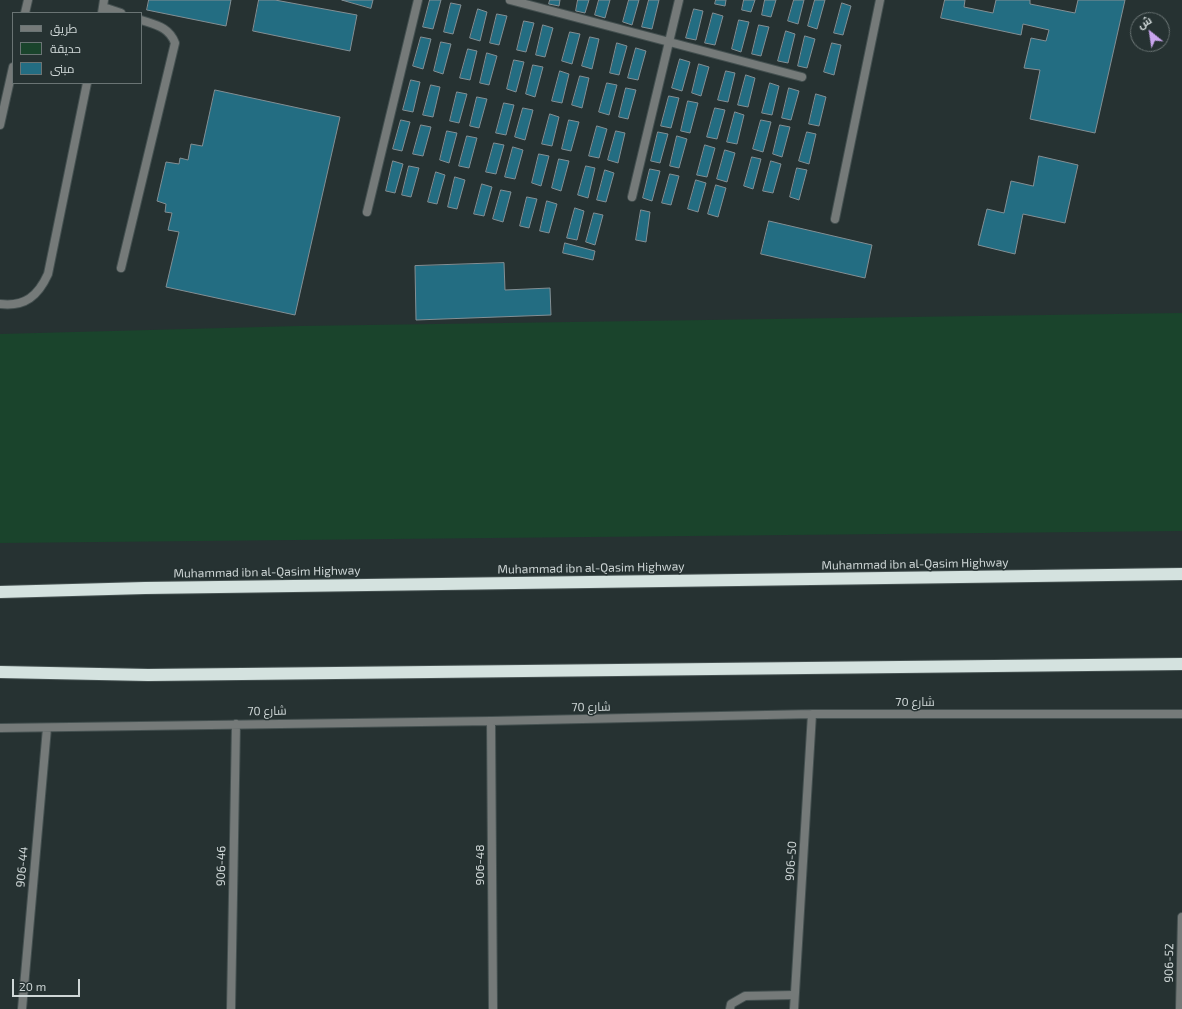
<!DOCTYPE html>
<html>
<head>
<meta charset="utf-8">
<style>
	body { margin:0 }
	#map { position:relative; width:1182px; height:1009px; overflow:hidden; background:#263232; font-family:"Exo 2",Cairo,sans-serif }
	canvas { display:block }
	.legend { position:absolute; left:12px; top:12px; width:130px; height:72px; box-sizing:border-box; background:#263232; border:1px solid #6a7474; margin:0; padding:5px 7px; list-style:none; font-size:12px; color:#cfd7d7 }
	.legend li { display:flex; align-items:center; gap:8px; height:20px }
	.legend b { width:20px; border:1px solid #6a7474 }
	.north { position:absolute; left:1130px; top:12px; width:40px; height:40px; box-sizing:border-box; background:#263232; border:1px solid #6a7474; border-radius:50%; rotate:330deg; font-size:11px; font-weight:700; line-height:16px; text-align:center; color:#cfd7d7 }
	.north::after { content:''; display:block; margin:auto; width:14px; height:18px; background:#c9a5ee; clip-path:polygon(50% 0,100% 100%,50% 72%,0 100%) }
	.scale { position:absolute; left:12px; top:979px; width:68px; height:18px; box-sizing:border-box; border:2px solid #cfd7d7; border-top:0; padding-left:5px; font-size:12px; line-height:14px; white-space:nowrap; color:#cfd7d7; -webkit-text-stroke:3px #263232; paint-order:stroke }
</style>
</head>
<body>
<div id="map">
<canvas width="1182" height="1009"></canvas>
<ul class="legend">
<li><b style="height:5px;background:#757a79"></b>طريق</li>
<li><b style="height:11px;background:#1a442c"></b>حديقة</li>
<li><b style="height:11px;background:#236d82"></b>مبنى</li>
</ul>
<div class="north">ش</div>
<div class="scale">20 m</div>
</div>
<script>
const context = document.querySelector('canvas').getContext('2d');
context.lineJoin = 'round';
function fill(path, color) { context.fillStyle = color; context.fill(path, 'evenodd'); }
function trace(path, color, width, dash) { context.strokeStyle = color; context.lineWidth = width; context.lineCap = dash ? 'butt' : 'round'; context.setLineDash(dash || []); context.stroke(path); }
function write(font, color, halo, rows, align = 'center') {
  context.font = font + ' "Exo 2",Cairo,sans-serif'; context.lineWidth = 3; context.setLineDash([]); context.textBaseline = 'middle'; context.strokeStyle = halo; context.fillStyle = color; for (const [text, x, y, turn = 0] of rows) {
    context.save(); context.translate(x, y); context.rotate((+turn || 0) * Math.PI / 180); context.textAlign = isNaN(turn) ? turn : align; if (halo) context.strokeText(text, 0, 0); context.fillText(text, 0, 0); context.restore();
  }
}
const green = new Path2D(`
	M1182 313V531L0 543V334L299 326Z`);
const building = new Path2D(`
	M149 0H231L226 26 147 10Z
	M259 0H275L357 15 350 51 253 31Z
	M342 0H373L371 8Z
	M430 0H441L433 29 423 27Z
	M550 0H560L559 6 549 4Z
	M578 0H589L585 13 576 11Z
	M599 0H610L605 18 595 15Z
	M629 0H639L632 25 623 22Z
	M649 0H659L652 29 642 27Z
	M716 0H726L725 6 715 4Z
	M744 0H755L751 12 742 10Z
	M765 0H776L771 17 762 15Z
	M794 0H804L798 24 788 21Z
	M815 0H825L817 29 808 26Z
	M945 0H965L964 7 993 13 996 0H1030V4L1075 13 1078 0H1125L1095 133 1030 119 1040 70 1024 68 1031 38 1046 41 1049 30 1023 24 1021 35 941 18Z
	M451 3 461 5 453 34 444 32Z
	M842 3 851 6 843 35 834 33Z
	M478 9 487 12 480 41 470 38Z
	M694 9 703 11 696 40 686 38Z
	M713 13 723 16 715 45 705 43Z
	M497 14 507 16 499 45 490 43Z
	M739 20 749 22 741 52 732 49Z
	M524 21 534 23 526 52 517 50Z
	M543 25 553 28 545 57 536 55Z
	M759 25 769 27 761 56 752 54Z
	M786 31 795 34 788 63 778 61Z
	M570 32 580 34 572 64 562 61Z
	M805 36 815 39 807 68 798 66Z
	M421 37 431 39 423 69 413 66Z
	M590 37 599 39 592 69 582 66Z
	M441 42 451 44 443 74 434 71Z
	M617 43 627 46 619 75 610 73Z
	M832 43 841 45 834 75 824 72Z
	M636 48 646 51 638 80 628 78Z
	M468 49 477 51 470 80 460 78Z
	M487 53 497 56 489 85 480 83Z
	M680 59 690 62 682 91 672 88Z
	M514 60 524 62 516 92 507 89Z
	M699 64 709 67 701 96 692 93Z
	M533 65 543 67 535 97 526 94Z
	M560 71 569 74 562 103 552 101Z
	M726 71 735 73 728 102 718 100Z
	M746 75 755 78 748 107 738 105Z
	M580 76 589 78 582 108 572 105Z
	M411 80 420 82 413 112 403 110Z
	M607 83 617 85 609 115 599 112Z
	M770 83 779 86 772 115 762 113Z
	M431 85 440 87 433 117 423 115Z
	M626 88 636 90 628 119 619 117Z
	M789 88 799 91 791 120 782 118Z
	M215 90 340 117 295 315 166 287 179 232 168 230 172 213 165 212 166 204 157 201 166 162 179 164 180 158 188 160 191 144 202 146Z
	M457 92 467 94 459 123 450 121Z
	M816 94 826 97 819 126 809 124Z
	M669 96 679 98 671 128 661 126Z
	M477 97 487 99 479 128 470 126Z
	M688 101 698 103 690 133 681 131Z
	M504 103 514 105 506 135 496 133Z
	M523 108 533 110 525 140 515 137Z
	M715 108 725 110 717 139 707 137Z
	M735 112 744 115 737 144 727 142Z
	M550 114 559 117 552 146 542 144Z
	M401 120 410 122 402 151 393 149Z
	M569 120 579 122 571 151 562 149Z
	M761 120 771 122 763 152 753 149Z
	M421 125 431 127 423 156 413 154Z
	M780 125 790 127 782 157 773 154Z
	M597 126 607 129 599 158 589 156Z
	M447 131 457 133 449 163 440 160Z
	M616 131 625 133 618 163 608 160Z
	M658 132 668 134 660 163 651 161Z
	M807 132 816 134 809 164 799 161Z
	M467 136 477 138 469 168 459 166Z
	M677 136 687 139 679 168 670 166Z
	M494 143 504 145 496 174 486 172Z
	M705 145 715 148 707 177 697 175Z
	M513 147 523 150 515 179 505 177Z
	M725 150 735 153 727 182 717 179Z
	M539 154 549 156 541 186 532 183Z
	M1039 156 1078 165 1065 223 1023 214 1015 254 978 245 987 209 1004 213 1011 181 1033 186Z
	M752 157 761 159 753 189 744 186Z
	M559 159 569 161 561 191 552 188Z
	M393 161 403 164 395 193 386 191Z
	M771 161 781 164 773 193 763 191Z
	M409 166 419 168 411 197 402 195Z
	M586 166 595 168 588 198 578 195Z
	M797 168 807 170 799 200 790 197Z
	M650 169 660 171 652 201 643 198Z
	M605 170 614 173 606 202 597 200Z
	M436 172 445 175 437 204 428 202Z
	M670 174 679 176 671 205 662 203Z
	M455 177 465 180 457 209 448 207Z
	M696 180 706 183 698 212 688 209Z
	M482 184 492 187 484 216 474 214Z
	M716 185 726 188 718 217 708 214Z
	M501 190 511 192 503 222 493 219Z
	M527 197 537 199 529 228 520 226Z
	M547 201 557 204 549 233 540 231Z
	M575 208 584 211 577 240 567 238Z
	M641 210 650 212 646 242 636 240Z
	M594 213 603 215 595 245 586 242Z
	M769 221 872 245 865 278 761 254Z
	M565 243 595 251 593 260 563 253Z
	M504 263 505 290 550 288 551 315 416 320 415 266Z`);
const lane = new Path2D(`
	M510 0 802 77
	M103 7 121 13
	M25 13 28 0
	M102 13 104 0
	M0 125 13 67
	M632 197 679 0
	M367 212 418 0
	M835 219 880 0
	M121 268 175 43C169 27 156 25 141 20
	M0 304C25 307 38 296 48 274L87 83
	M730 1009 731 1004 745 996 794 995`);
const street = new Path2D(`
	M491 721 493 1009
	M0 728 491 721 812 714H1182
	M22 1009 47 728
	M231 1009 236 724
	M794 1009 812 714
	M1180 1009 1182 917`);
const highway = new Path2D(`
	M0 592 145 588 1182 574
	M0 672 148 675 1182 664`);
const streetNames = [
	["Muhammad ibn al-Qasim Highway",915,564,-1],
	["Muhammad ibn al-Qasim Highway",591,568,-1],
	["Muhammad ibn al-Qasim Highway",267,572,-1],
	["شارع 70",915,702],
	["شارع 70",591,707,-1],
	["شارع 70",267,711,-1],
	["906-50",791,861,-86],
	["906-48",480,865,-90],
	["906-46",221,866,-89],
	["906-44",22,867,-85],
	["906-52",1169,963,-89]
];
fill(green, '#1a442c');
fill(building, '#236d82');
trace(building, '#838f94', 1);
trace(lane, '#445050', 10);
trace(street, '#445050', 10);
trace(highway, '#445050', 14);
trace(lane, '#757a79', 8);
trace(street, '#757a79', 8);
trace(highway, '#d4e2df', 12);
write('12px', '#cfd7d7', '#263232', streetNames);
</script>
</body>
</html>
